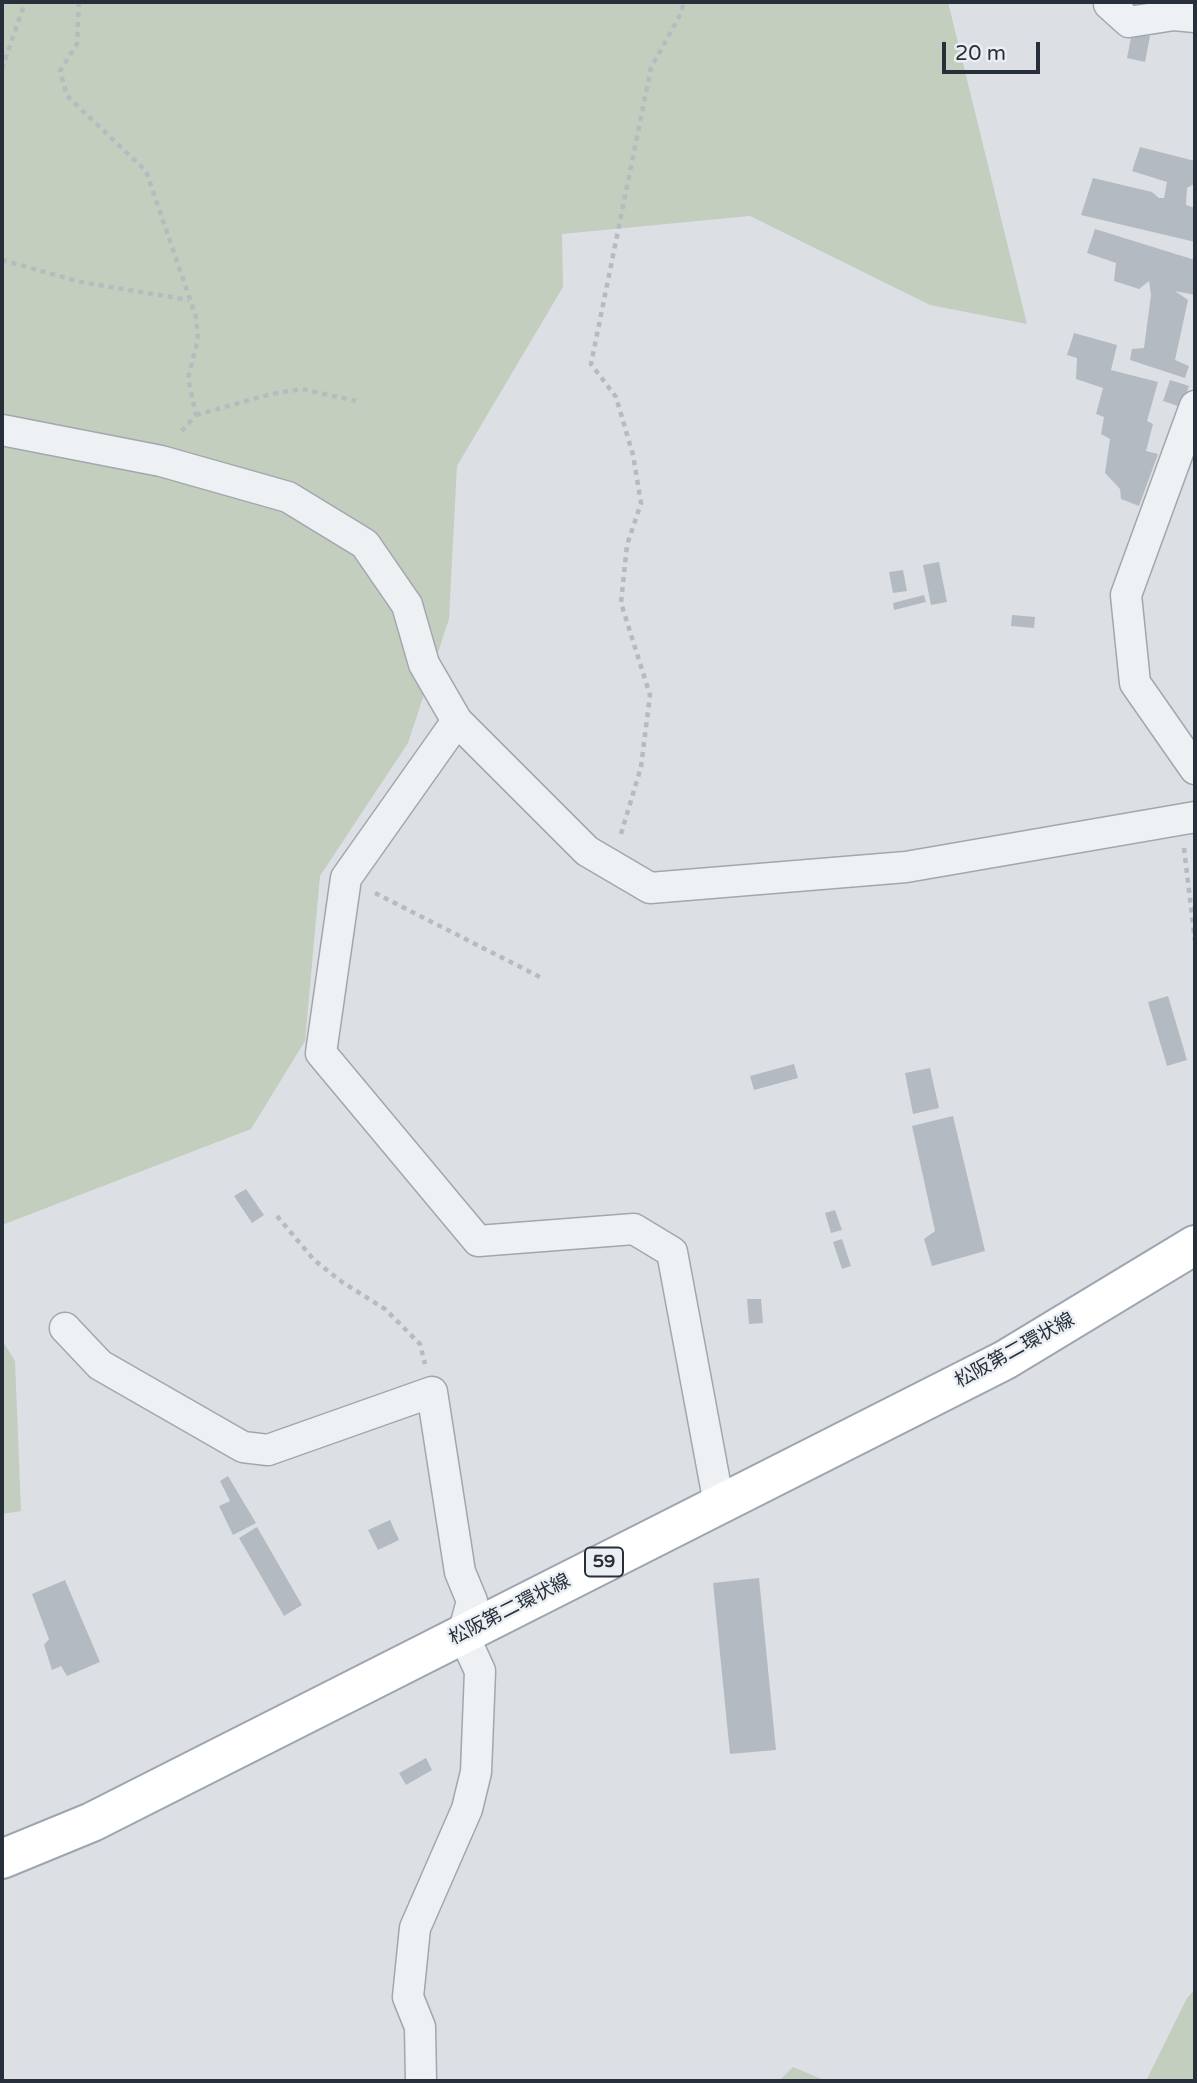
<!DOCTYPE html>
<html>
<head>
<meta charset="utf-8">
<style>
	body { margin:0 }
	#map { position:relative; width:1197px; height:2083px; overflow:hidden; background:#dce0e5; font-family:"Varela Round",sans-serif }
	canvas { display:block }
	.frame { position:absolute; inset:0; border:4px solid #272f3a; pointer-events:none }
	.scale { position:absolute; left:942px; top:42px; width:98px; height:32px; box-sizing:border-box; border:4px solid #272f3a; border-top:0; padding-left:9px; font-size:21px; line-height:24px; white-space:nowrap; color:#272f3a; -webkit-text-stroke:5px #ebeff3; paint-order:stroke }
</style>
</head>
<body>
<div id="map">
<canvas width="1197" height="2083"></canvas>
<div class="frame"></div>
<div class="scale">20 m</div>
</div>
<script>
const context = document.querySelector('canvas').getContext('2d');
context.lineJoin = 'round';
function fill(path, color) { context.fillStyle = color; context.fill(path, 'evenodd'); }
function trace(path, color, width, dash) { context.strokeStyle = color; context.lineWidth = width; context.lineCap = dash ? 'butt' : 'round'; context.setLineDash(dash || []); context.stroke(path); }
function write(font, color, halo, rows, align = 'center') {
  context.font = font + ' "Varela Round","Noto Sans JP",sans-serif'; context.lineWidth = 5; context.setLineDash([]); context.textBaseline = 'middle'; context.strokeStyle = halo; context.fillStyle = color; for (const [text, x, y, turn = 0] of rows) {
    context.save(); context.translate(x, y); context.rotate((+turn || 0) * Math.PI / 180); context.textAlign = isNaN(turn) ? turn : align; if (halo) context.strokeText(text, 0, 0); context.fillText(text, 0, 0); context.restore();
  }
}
const green = new Path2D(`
	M2 2H948L1027 324 930 305 750 216 562 234 563 287 457 466 449 619 408 743 320 876 305 1041 251 1129 2 1225Z
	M2 1340 15 1361 21 1511 2 1514Z
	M1195 1989V2081H1146L1187 1998Z
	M793 2067 826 2081H779Z`);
const building = new Path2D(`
	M1127 2H1147L1143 16Z
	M1132 33 1150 36 1145 62 1127 58Z
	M1140 147 1195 161 1194 184 1187 188 1186 205 1195 208V242L1081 215 1093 178 1152 192 1159 198H1164L1167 182 1132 171Z
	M1095 229 1195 260V295L1175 291 1188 300 1175 360 1189 366 1185 378 1130 360 1132 349 1144 348 1151 295 1149 281 1139 289 1114 281 1116 263 1087 253Z
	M1074 333 1117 345 1111 370 1158 382 1147 421 1153 424 1146 451 1158 454 1139 506 1121 499 1120 489 1105 473 1110 439 1101 434 1104 417 1096 414 1103 388 1076 379 1077 358 1067 355Z
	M1170 380 1189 386 1181 407 1163 401Z
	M939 562 947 602 931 605 923 565Z
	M903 570 907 591 893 593 889 572Z
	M924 595 926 602 894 610 893 603Z
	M1012 615 1035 617 1034 628 1011 626Z
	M1168 996 1187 1060 1167 1066 1148 1002Z
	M794 1064 798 1078 754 1090 750 1076Z
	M930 1068 939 1108 913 1114 905 1073Z
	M953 1116 985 1251 932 1266 924 1239 935 1231 912 1126Z
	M246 1189 264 1215 252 1223 234 1196Z
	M835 1210 842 1230 831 1233 825 1213Z
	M842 1239 851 1266 842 1269 833 1242Z
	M747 1299H761L763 1323 749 1324Z
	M228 1476 256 1523 233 1535 219 1506 230 1501 220 1481Z
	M390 1520 399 1540 378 1550 368 1530Z
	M257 1527 302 1605 284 1616 239 1538Z
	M759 1578 776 1750 730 1754 713 1583Z
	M65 1580 100 1662 67 1676 61 1666 52 1670 44 1645 49 1639 32 1594Z
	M426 1758 432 1770 406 1785 399 1773Z`);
const path = new Path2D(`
	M79 2 77 44 60 71 67 96 146 171 196 317 198 339 188 378 196 415 179 434
	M2 69 25 2
	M2 260 81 282 189 300
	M196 415 271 394 302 389 356 401
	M621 834 641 767 650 695 621 603 627 545 641 503 633 455 616 397 591 364 651 68 681 13 684 2
	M1184 848 1195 941
	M375 893 540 977
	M277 1216 314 1260 342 1282 385 1309 420 1344 425 1364`);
const minor = new Path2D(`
	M1109 4 1129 22 1174 15 1195 17
	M1195 406 1126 595 1135 683 1195 769
	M2 430 161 461 288 497 365 544 407 605 424 664 457 721 587 851 650 888 906 867 1195 817
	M457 721 346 878 321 1053 478 1241 634 1229 672 1252 719 1504
	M65 1328 100 1365 243 1447 268 1450 432 1392 460 1572 472 1601 463 1634 480 1671 476 1772 467 1809 415 1928 408 1997 420 2027 421 2081`);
const primary = new Path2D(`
	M2 1859 92 1822 1005 1360 1195 1245`);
const shields = [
	[604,1562,38]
];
const shieldNames = [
	["59",604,1562]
];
const streetNames = [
	["松阪第二環状線",1015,1351,-29],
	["松阪第二環状線",510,1610,-27]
];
fill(green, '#c3cebe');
fill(building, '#b4bac1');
trace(minor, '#a2a7ae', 33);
trace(primary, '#9ca6b0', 42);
trace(path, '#b6bbc0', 4.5, [5, 5]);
trace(minor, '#eef1f4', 30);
trace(primary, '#fff', 38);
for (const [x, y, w] of shields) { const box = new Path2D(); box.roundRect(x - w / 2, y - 14.5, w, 29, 5); context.fillStyle = '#ebeff3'; context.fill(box); trace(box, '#272f3a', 2); }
write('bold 18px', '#272f3a', null, shieldNames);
write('19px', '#272f3a', '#ebeff3', streetNames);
</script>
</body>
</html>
